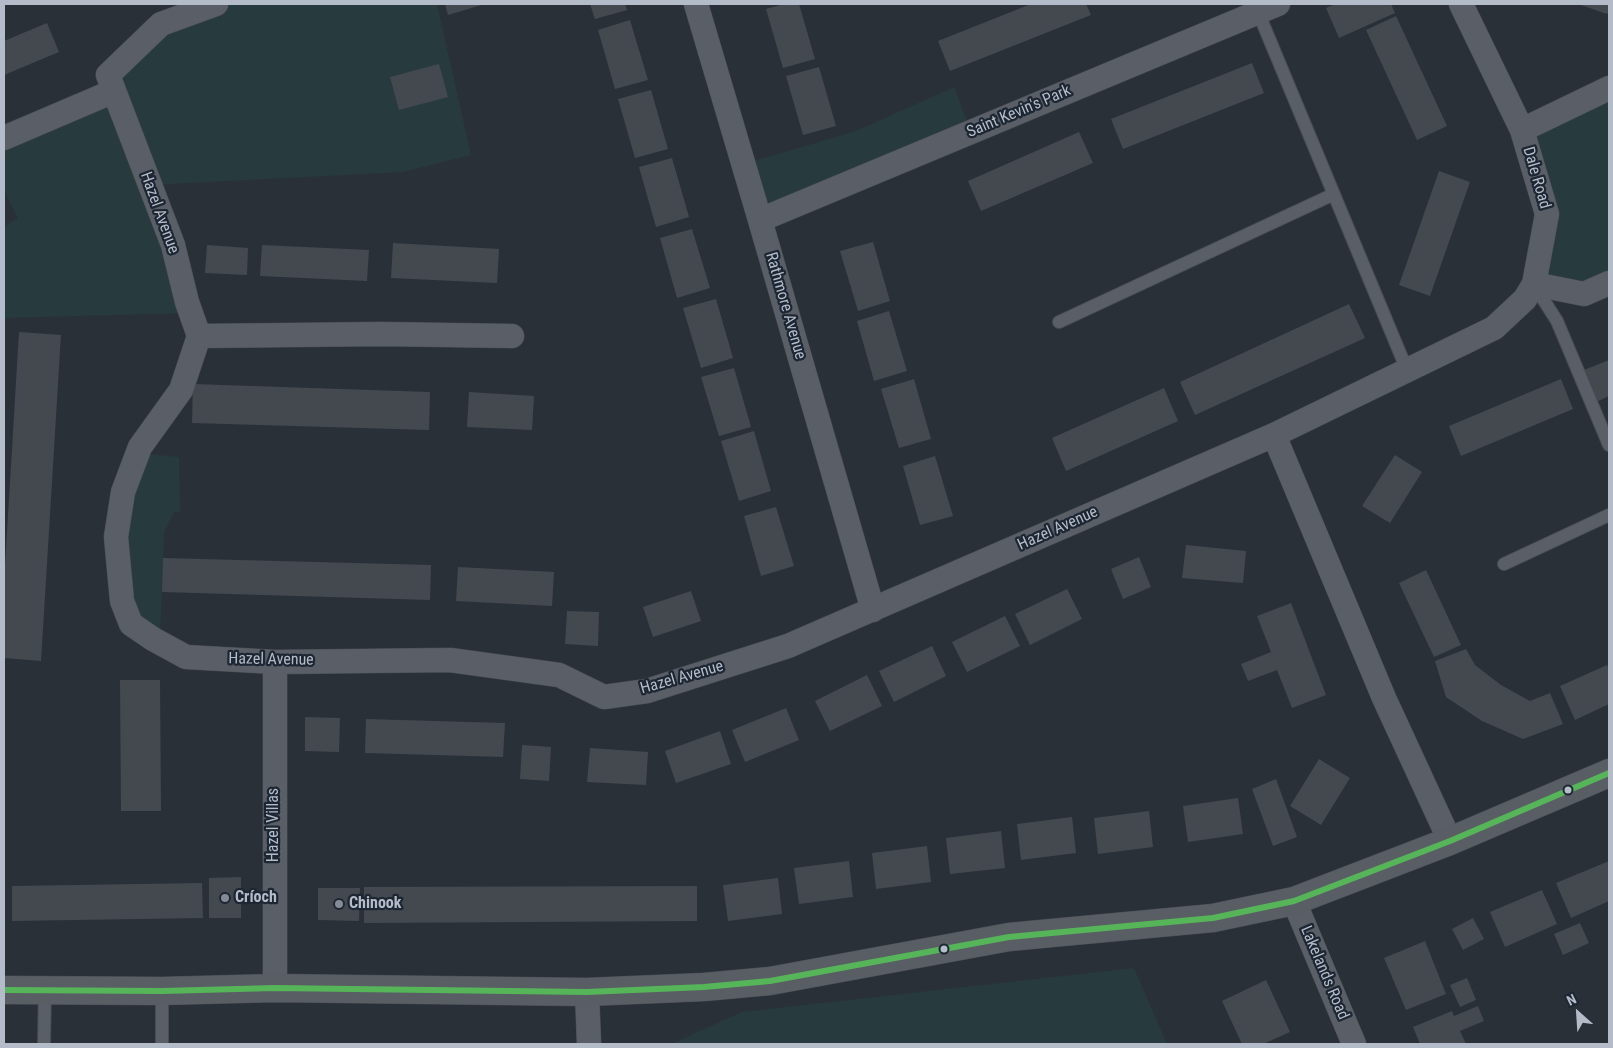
<!DOCTYPE html>
<html>
<head>
<meta charset="utf-8">
<style>
	body { margin:0 }
	#map { position:relative; width:1613px; height:1048px; overflow:hidden; background:#2a3038; font-family:"Roboto Condensed",sans-serif }
	canvas { display:block }
	.frame { position:absolute; inset:0; border:5px solid #b4bcc9; pointer-events:none }
	.north { position:absolute; left:1553px; top:988px; width:50px; height:50px; -webkit-text-stroke:4px #1d2633; paint-order:stroke; rotate:334deg; font-size:14px; font-weight:700; line-height:20px; text-align:center; color:#b4bcc9 }
	.north::after { content:''; display:block; margin:auto; width:18px; height:22px; background:#b4bcc9; clip-path:polygon(50% 0,100% 100%,50% 72%,0 100%) }
</style>
</head>
<body>
<div id="map">
<canvas width="1613" height="1048"></canvas>
<div class="frame"></div>
<div class="north">N</div>
</div>
<script>
const context = document.querySelector('canvas').getContext('2d');
context.lineJoin = 'round';
function fill(path, color) { context.fillStyle = color; context.fill(path, 'evenodd'); }
function trace(path, color, width, dash) { context.strokeStyle = color; context.lineWidth = width; context.lineCap = dash ? 'butt' : 'round'; context.setLineDash(dash || []); context.stroke(path); }
function write(font, color, halo, rows, align = 'center') {
  context.font = font + ' "Roboto Condensed",sans-serif'; context.lineWidth = 4.5; context.setLineDash([]); context.textBaseline = 'middle'; context.strokeStyle = halo; context.fillStyle = color; for (const [text, x, y, turn = 0] of rows) {
    context.save(); context.translate(x, y); context.rotate((+turn || 0) * Math.PI / 180); context.textAlign = isNaN(turn) ? turn : align; if (halo) context.strokeText(text, 0, 0); context.fillText(text, 0, 0); context.restore();
  }
}
const green = new Path2D(`
	M216 4H437L471 155 403 172 150 185 191 313 4 318V226L18 219 4 190V138L114 91 108 75 161 24Z
	M954 87 971 132 761 219 744 164 856 131Z
	M1609 88V283L1534 284 1547 214 1522 131Z
	M138 453 179 457 180 512H174L164 533 160 643 123 601 116 536Z
	M1134 968 1167 1044H671L742 1012Z`);
const building = new Path2D(`
	M445 4H485L448 15Z
	M590 4H625L627 10 595 19Z
	M784 4H799L815 59 783 68 766 9Z
	M1031 4H1086L1091 15 950 71 938 41Z
	M1335 4H1391L1395 13 1339 38 1326 8Z
	M1578 4H1609V14L1604 13Z
	M1396 16 1447 126 1417 140 1366 30Z
	M630 20 648 80 615 89 598 30Z
	M47 23 59 52 4 75V41Z
	M1252 63 1264 93 1123 149 1111 119Z
	M439 64 448 97 399 110 390 77Z
	M819 67 836 126 803 135 786 76Z
	M651 90 668 149 635 158 618 99Z
	M1079 132 1093 163 981 211 968 181Z
	M672 158 689 217 656 227 639 167Z
	M1439 171 1470 182 1430 296 1399 285Z
	M692 229 710 288 677 298 660 238Z
	M873 242 890 301 858 311 840 251Z
	M393 243 499 249 497 283 391 278Z
	M207 245 248 248 247 275 205 273Z
	M262 245 369 250 367 281 260 276Z
	M716 299 733 358 701 368 683 308Z
	M1349 304 1365 338 1195 415 1180 382Z
	M889 311 907 371 874 381 857 321Z
	M19 332 61 335 41 661 4 658V582Z
	M1609 360V396L1592 404 1579 372Z
	M734 368 751 427 719 436 701 377Z
	M914 379 931 439 899 448 881 389Z
	M1561 379 1573 409 1461 456 1449 426Z
	M193 384 430 392 429 430 192 423Z
	M1164 388 1178 421 1066 471 1052 438Z
	M469 392 534 396 532 430 467 427Z
	M754 431 771 491 739 501 721 441Z
	M1395 455 1422 472 1390 523 1362 506Z
	M935 456 953 516 920 525 903 466Z
	M776 507 794 566 761 576 744 516Z
	M1186 545 1246 551 1243 583 1182 578Z
	M1139 557 1151 587 1123 599 1111 569Z
	M163 558 431 565 430 600 162 592Z
	M458 567 554 572 552 606 456 601Z
	M1426 570 1461 645 1434 657 1399 583Z
	M1067 589 1082 619 1030 645 1015 614Z
	M691 591 701 621 653 637 643 607Z
	M1291 603 1326 695 1292 708 1277 670 1248 681 1241 664 1271 652 1257 616Z
	M567 611 599 612 598 646 565 644Z
	M1005 616 1020 646 967 672 952 642Z
	M932 646 946 676 894 702 879 671Z
	M1466 649 1475 665 1501 685 1530 701 1550 693 1563 724 1523 739 1482 721 1446 697 1435 661Z
	M1607 665 1609 670V704L1575 720 1560 686Z
	M867 675 882 706 830 731 815 701Z
	M120 680H160L161 811H121Z
	M786 708 799 740 745 762 732 730Z
	M305 717 340 718 339 752 305 751Z
	M366 719 505 723 503 757 365 753Z
	M720 731 731 764 676 783 665 751Z
	M522 745 551 747 549 781 520 779Z
	M590 748 648 752 646 785 587 782Z
	M1319 759 1350 778 1321 825 1290 806Z
	M1276 779 1297 837 1273 846 1252 789Z
	M1238 798 1243 834 1188 842 1183 806Z
	M1149 811 1153 847 1098 854 1094 818Z
	M1072 817 1076 853 1021 860 1017 824Z
	M1001 831 1005 868 950 874 946 838Z
	M927 846 931 882 876 889 872 853Z
	M849 861 853 897 799 904 794 868Z
	M1609 861V901L1571 918 1556 883Z
	M241 877V918H209V878Z
	M778 878 782 914 728 921 723 885Z
	M202 883 203 918 12 921V886Z
	M697 886V921L364 923V887Z
	M318 888H360L359 921 318 920Z
	M1542 890 1557 924 1505 947 1490 912Z
	M1473 918 1484 939 1463 950 1452 929Z
	M1580 923 1589 943 1563 955 1554 934Z
	M1425 941 1446 994 1406 1010 1384 958Z
	M1467 978 1476 1000 1460 1007 1450 985Z
	M1266 980 1290 1032 1263 1044H1242L1222 1001Z
	M1478 1006 1484 1021 1460 1031 1466 1044H1420L1413 1027 1452 1011 1454 1016Z`);
const lane = new Path2D(`
	M1256 7 1407 370
	M1534 285 1557 321 1609 445
	M1059 322 1334 194
	M1504 564 1609 515
	M44 1044 45 989
	M162 1044V991`);
const street = new Path2D(`
	M216 4 161 24 108 75 173 245 187 302 199 336 181 390 140 447 123 492 116 537 122 601 131 624 153 639 186 657 275 662 450 660 559 675 604 697 647 691 788 646 1274 435 1494 328 1525 299 1534 284 1584 294 1609 283
	M696 4 760 220 873 610
	M1461 4 1522 130 1547 214 1534 284
	M1522 130 1609 88
	M4 138 114 91
	M760 220 1278 4
	M199 336 382 334 512 336
	M1274 435 1384 698 1450 841
	M1294 901 1354 1044
	M275 988V662
	M587 992 589 1044`);
const secondary = new Path2D(`
	M4 990 162 991 275 988 587 992 704 987 770 981 1009 937 1213 918 1294 901 1450 841 1609 773`);
const bus1 = new Path2D(`
	M4 990 162 991 275 988 587 992 704 987 770 981 1009 937 1213 918 1294 901 1450 841 1609 773`);
const markers = [
	[1568,790,4.5,"#b4bcc9"],
	[225,898,5,"#848b96"],
	[339,904,5,"#848b96"],
	[944,949,4.5,"#b4bcc9"]
];
const streetNames = [
	["Saint Kevin's Park",1019,112,-23],
	["Dale Road",1536,178,74],
	["Hazel Avenue",159,213,70],
	["Rathmore Avenue",785,306,74],
	["Hazel Avenue",1058,529,-24],
	["Hazel Avenue",271,660,1],
	["Hazel Avenue",682,678,-16],
	["Hazel Villas",274,825,-90],
	["Lakelands Road",1324,973,67]
];
const poiNames = [
	["Críoch",235,898],
	["Chinook",349,904]
];
fill(green, '#273a3e');
fill(building, '#444950');
trace(lane, '#484c53', 14);
trace(street, '#484c53', 25);
trace(secondary, '#484c53', 29);
trace(lane, '#5a5e66', 12);
trace(street, '#5a5e66', 24);
trace(secondary, '#595d64', 28);
trace(bus1, '#56b559', 6);
for (const [x, y, r, color] of markers) { const dot = new Path2D(); dot.arc(x, y, r, 0, 2 * Math.PI); context.fillStyle = color; context.fill(dot); trace(dot, '#1d2633', 2); }
write('16px', '#b4bcc9', '#1d2633', streetNames);
write('bold 16px', '#b4bcc9', '#1d2633', poiNames, 'left');
</script>
</body>
</html>
